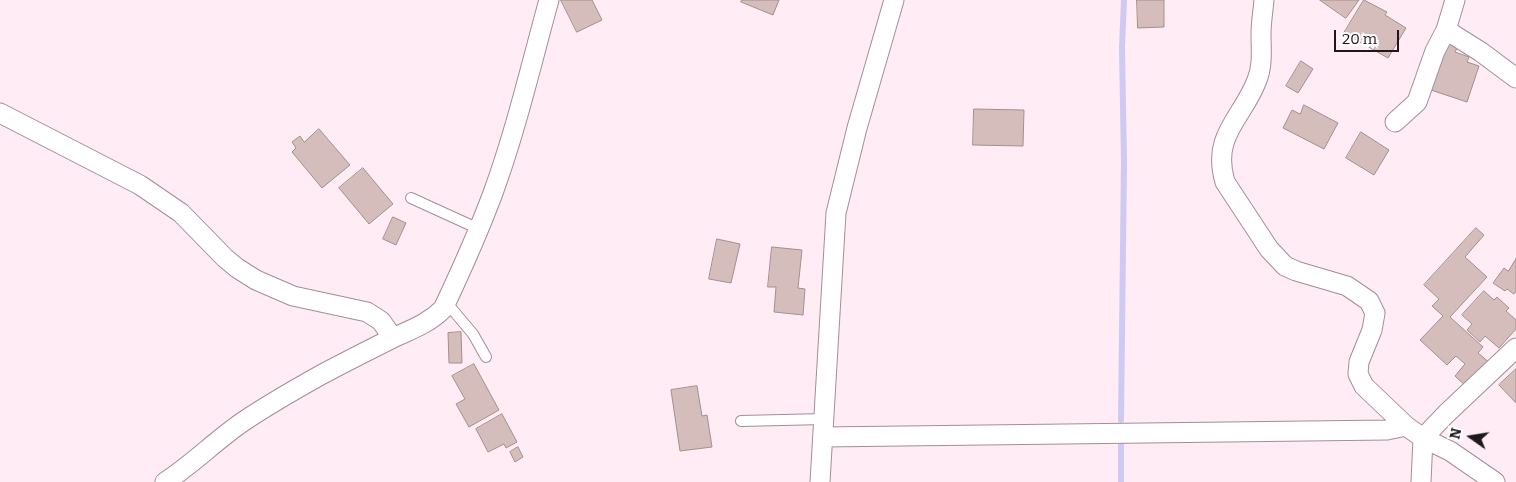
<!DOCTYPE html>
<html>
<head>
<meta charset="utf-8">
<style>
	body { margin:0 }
	#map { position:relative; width:1516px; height:482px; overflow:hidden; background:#ffecf4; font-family:Bitter,serif }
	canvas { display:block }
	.north { position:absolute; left:1446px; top:412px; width:50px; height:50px; -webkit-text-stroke:4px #fff; paint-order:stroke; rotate:283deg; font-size:14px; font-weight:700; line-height:20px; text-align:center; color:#1f171b }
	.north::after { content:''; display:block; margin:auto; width:18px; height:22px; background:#1f171b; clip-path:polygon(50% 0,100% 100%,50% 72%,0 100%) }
	.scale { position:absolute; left:1334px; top:30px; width:65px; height:22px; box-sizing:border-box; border:2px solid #1f171b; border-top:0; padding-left:6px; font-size:15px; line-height:18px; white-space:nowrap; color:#1f171b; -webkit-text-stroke:4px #fff; paint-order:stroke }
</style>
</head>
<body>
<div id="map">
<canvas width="1516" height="482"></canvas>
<div class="north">N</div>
<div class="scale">20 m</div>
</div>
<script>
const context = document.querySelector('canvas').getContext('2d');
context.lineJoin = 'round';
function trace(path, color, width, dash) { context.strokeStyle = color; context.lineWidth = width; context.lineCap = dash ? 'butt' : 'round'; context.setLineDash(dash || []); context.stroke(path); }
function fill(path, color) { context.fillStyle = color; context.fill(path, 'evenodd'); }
const stream = new Path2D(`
	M1121 420 1124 162 1122 48 1124 0
	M1121 482V443`);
const building = new Path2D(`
	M561 0H592L602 20 577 32Z
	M742 0H779L773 15 741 2Z
	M1137 0H1164V27L1138 28Z
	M1320 0H1359L1346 18Z
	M1364 0 1387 12 1385 15 1406 28 1388 58 1344 33Z
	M1444 41 1458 46 1455 52 1469 57 1467 62 1479 66 1467 102 1428 89Z
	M1301 61 1313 69 1298 93 1286 86Z
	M1304 105 1338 123 1324 149 1283 128 1292 110 1300 114Z
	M974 109 1024 110 1023 146 973 145Z
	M319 129 350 165 322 188 292 152 296 148 292 142 300 136 304 142Z
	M1361 132 1389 150 1374 175 1346 158Z
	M363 168 393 204 369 224 339 188Z
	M393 217 406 223 396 245 383 239Z
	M1476 228 1484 235 1465 257 1487 277 1450 317 1483 347 1478 353 1491 364 1469 389 1455 376 1465 364 1456 356 1447 365 1420 340 1443 316 1432 306 1439 299 1424 285Z
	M717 239 740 244 731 283 709 279Z
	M772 247 802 250 798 288 805 289 803 315 774 312 776 287H768Z
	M1516 259V291L1514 294 1507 289 1505 291 1493 283 1504 268 1508 271Z
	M1484 291 1494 300 1497 297 1509 308 1506 311 1516 320V329L1499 348 1485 336 1480 342 1467 330 1472 324 1462 315Z
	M461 332 462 363H449L448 333Z
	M474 364 499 410 469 427 456 404 465 399 452 376Z
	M1516 369V403L1499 385Z
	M697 386 702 416 707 415 712 447 680 451 671 390Z
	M502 414 517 442 506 448 504 444 488 452 476 429Z
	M518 447 523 457 515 462 510 452Z`);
const lane = new Path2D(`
	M411 198 479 229
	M446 302 473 334 486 357
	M741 421 824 419`);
const street = new Path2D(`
	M1264 0C1263 11 1261 23 1261 34 1261 50 1263 65 1257 80 1243 118 1211 135 1225 182L1269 249 1285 266 1296 271 1347 286 1369 301 1375 313 1372 330 1359 362 1358 374 1364 386 1406 426
	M1455 0 1446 30 1481 52 1516 78
	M0 113 140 185 181 213 225 258 237 268 256 280 293 296 367 312 381 321 393 338
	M1395 122 1417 102 1435 51 1446 30
	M823 437 1387 430 1406 426 1423 438 1450 451 1495 482
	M165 482C193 464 216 440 244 421 268 405 294 390 319 376 343 363 367 351 391 339 410 330 428 324 443 309 461 271 478 233 493 193 516 130 531 65 549 0
	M820 482 836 213 857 128 894 0
	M1421 482 1423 438 1446 414 1516 348`);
trace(stream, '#cdcaf4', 6);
fill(building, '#d5bdbb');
trace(building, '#a58e8c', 1);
trace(lane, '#a38e97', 12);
trace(street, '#a38e97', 21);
trace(lane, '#fff', 10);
trace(street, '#fff', 19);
</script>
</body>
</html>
